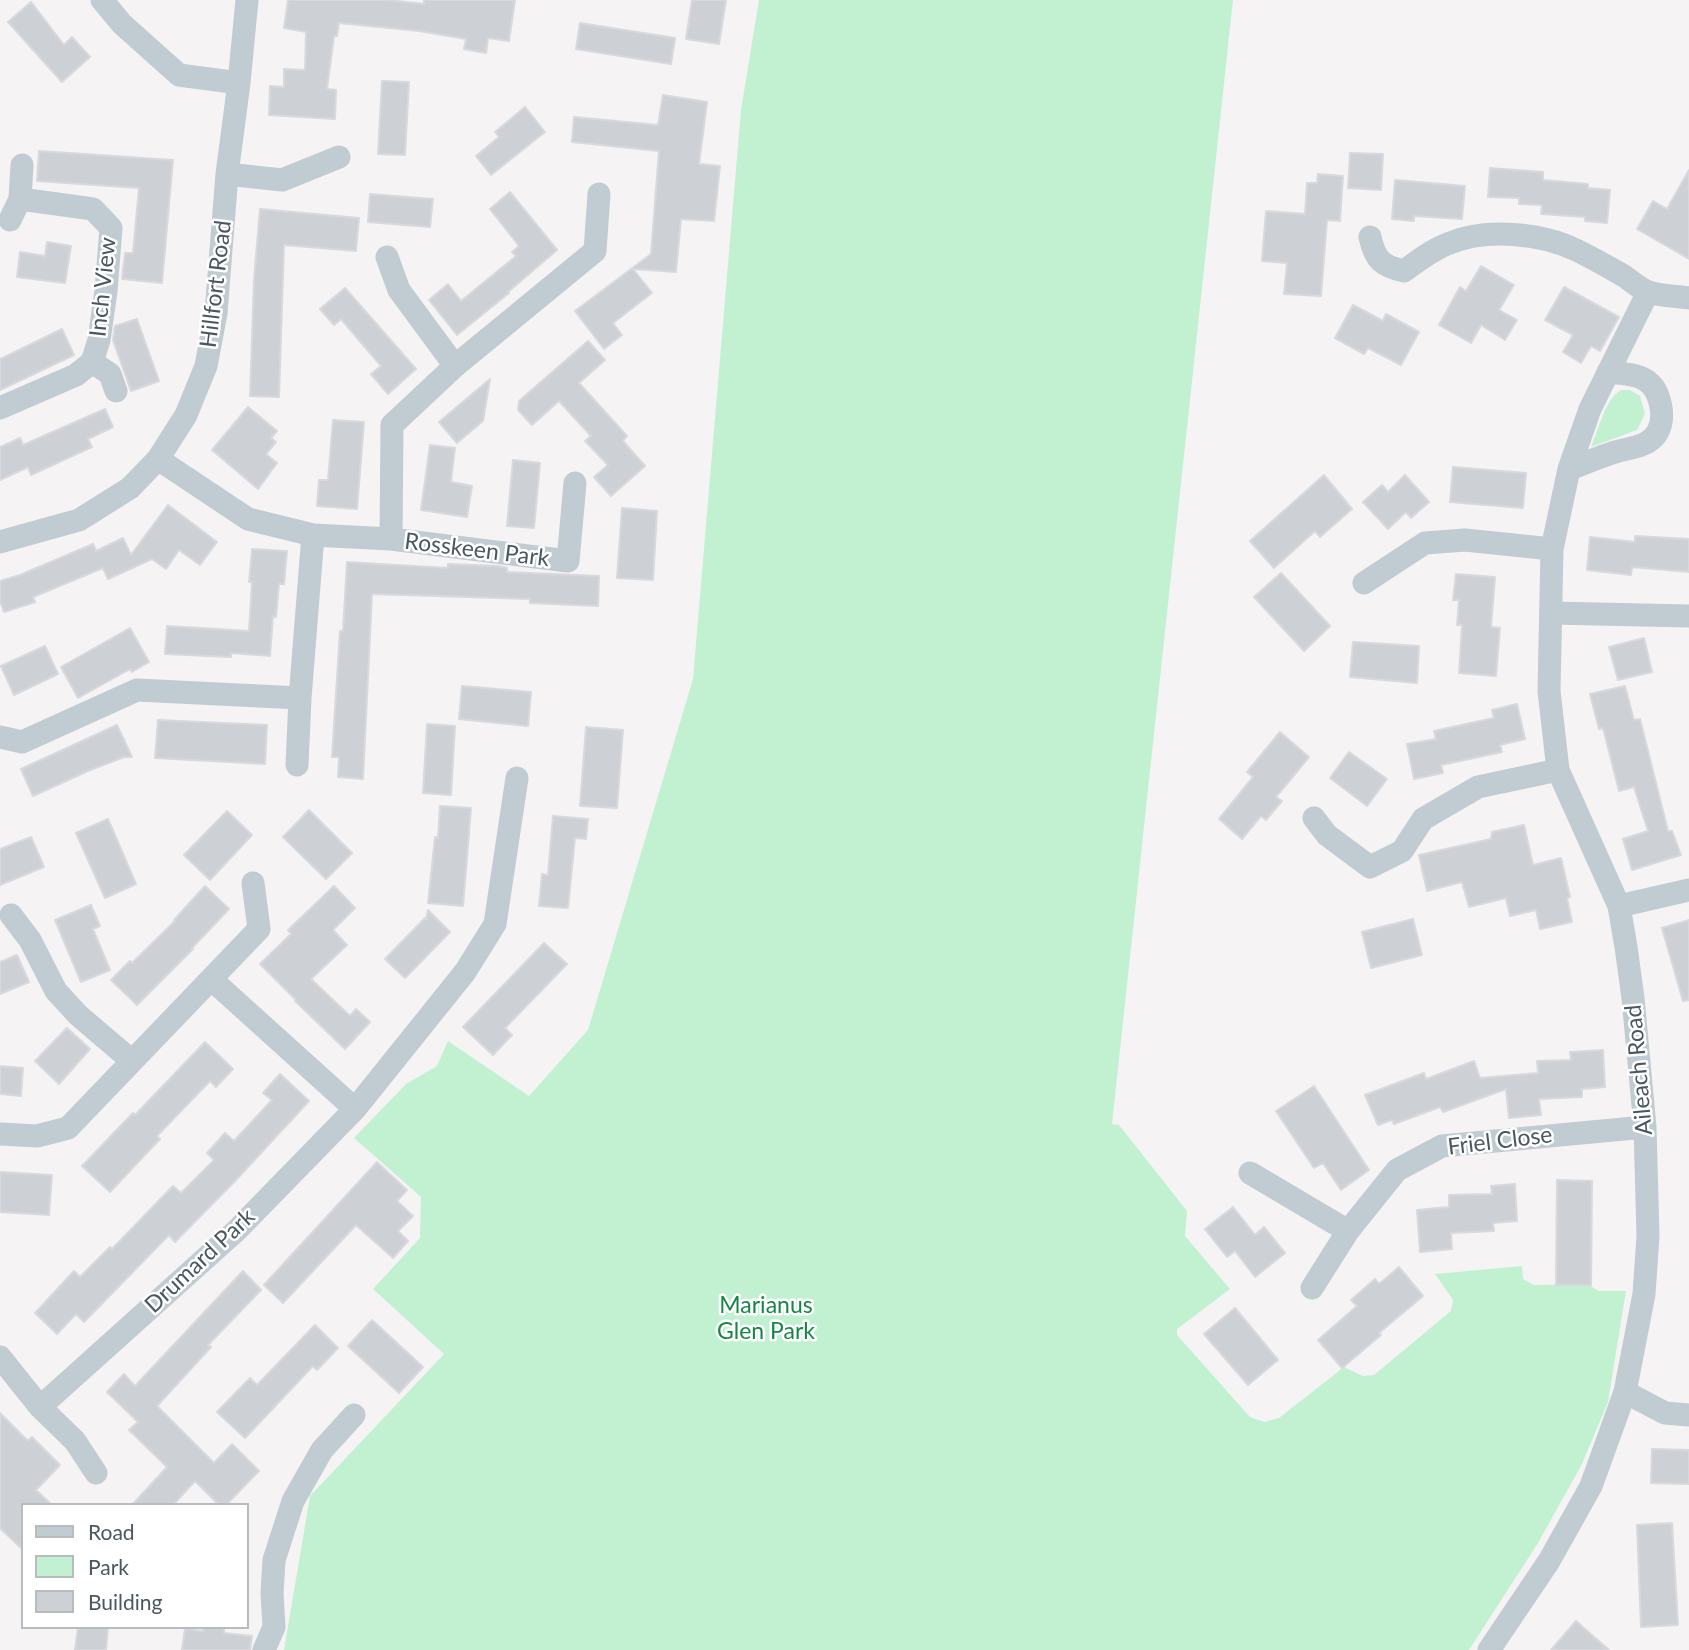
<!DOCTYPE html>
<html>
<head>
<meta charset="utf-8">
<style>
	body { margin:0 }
	#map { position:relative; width:1689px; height:1650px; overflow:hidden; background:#f5f3f3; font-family:Lato,sans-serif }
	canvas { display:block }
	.legend { position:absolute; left:21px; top:1503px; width:228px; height:126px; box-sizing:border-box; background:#fff; border:2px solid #b7bcc0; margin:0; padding:9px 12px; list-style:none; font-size:21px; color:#4a5761 }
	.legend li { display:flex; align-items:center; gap:14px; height:35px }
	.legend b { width:35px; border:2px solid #b7bcc0 }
</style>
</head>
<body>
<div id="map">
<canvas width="1689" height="1650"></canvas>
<ul class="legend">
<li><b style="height:9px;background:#c0cbd2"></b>Road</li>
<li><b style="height:19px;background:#c2f1d1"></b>Park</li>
<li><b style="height:19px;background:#cdd0d5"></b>Building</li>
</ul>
</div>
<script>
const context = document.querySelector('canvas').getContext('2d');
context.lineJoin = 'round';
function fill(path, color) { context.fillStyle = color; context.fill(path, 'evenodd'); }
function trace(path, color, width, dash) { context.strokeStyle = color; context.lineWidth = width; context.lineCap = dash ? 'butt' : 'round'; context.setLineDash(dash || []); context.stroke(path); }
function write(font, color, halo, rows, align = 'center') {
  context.font = font + ' Lato,sans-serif'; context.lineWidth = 5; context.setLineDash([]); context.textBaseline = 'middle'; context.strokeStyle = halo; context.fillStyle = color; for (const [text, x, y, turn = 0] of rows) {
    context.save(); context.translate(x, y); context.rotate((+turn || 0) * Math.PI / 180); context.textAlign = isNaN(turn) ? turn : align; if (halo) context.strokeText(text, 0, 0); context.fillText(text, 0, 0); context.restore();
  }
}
const green = new Path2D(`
	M759 0H1233L1112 1124 1119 1125 1187 1211 1185 1236 1230 1289 1177 1329V1335L1250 1417 1264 1422 1279 1418 1344 1367 1363 1376 1374 1375 1451 1311 1453 1300 1435 1274 1522 1266 1523 1279 1534 1285 1587 1284 1599 1291H1626L1608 1402 1582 1464 1538 1543 1469 1650H284L310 1496 444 1354 373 1289 420 1238 421 1197 354 1138 406 1084 437 1066 448 1041 529 1096 588 1030 693 679 741 110Z
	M1621 390H1630L1640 396 1645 414 1637 430 1591 447C1599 429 1604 401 1621 390Z`);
const building = new Path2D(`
	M288 0H388L424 4V0H515L509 41 488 38 486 53 464 49 466 39 419 31 339 23 337 36H334L327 89 336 90 335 119 269 115 270 86 284 87V69L305 70 306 32 284 28Z
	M692 0H726L719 44 686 39Z
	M31 2 64 45 72 37 90 57 62 82 8 22Z
	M580 23 675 38 671 64 576 49Z
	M382 81 409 82 405 155 378 154Z
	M663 95 707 102 699 164 720 166 714 221 681 219 676 272 633 269 652 293 613 323 622 335 604 349 575 311 651 254 659 151 572 142 574 117 658 125Z
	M525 107 545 132 491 175 476 156 499 137 495 132Z
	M39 151 173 160 162 283 122 279 125 253H133L139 188 37 181Z
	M1350 153 1383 154 1381 190 1348 188Z
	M1490 168 1543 172V180L1588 184V188L1610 190 1607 223 1585 221V217L1541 214 1542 205 1519 204V198L1488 197Z
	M1689 170V259L1637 229 1653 201 1667 209Z
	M1318 174 1343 176 1340 221 1327 220 1321 296 1284 294 1287 263 1262 261 1266 211 1305 214 1307 183H1317Z
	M1395 180 1465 186 1462 219 1414 216V221L1392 219Z
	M510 192 557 250 508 292 509 293 457 335 429 300 448 284 461 301 516 256 512 252 519 246 490 209Z
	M370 194 433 199 430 227 368 222Z
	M260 209 359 218 356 251 284 245 279 397 250 396 254 279Z
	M47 242 71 246 65 283 17 277 20 252 45 256Z
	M1481 266 1514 285 1499 310 1517 320 1505 340 1481 325 1471 343 1439 325 1460 287 1466 291Z
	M1564 287 1619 317 1600 351 1591 346 1581 363 1563 352 1573 335 1545 320Z
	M345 288 416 369 388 394 371 374 381 366 341 319 334 325 320 309Z
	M1353 305 1383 321 1386 314 1419 332 1401 365 1368 348 1364 354 1335 338Z
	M137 319 159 381 131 391 113 340 115 326Z
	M62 329 74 355 0 390V359Z
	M588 341 605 360 579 383 627 436 623 441 645 466 611 496 594 477 608 465 585 441 591 436 559 401 532 425 518 410 519 401Z
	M490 379 483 421 457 443 439 422Z
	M248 407 277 431 271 438 276 442 266 454 277 463 258 489 212 450Z
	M105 409 113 427 88 439 92 447 31 475 28 467 0 480V447L20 438 23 445Z
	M333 420 364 422 357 509 317 506 319 480H328Z
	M430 445 455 448 451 482 472 486 467 517 421 510Z
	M513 460 540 463 534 528 507 526Z
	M1453 467 1526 473 1523 508 1450 502Z
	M1324 475 1352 509 1320 537 1315 531 1274 568 1250 541Z
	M1405 475 1429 502 1411 518 1406 512 1388 529 1363 502 1382 485 1388 492Z
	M168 505 217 542 200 565 179 550 166 569 152 559 108 579 103 568 33 597 35 602 4 612 0 601V581L20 575 93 544 96 551 123 538 131 555Z
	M622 508 657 511 653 580 617 578Z
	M1635 536 1689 539V572L1632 567 1631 575 1587 570 1590 537 1635 542Z
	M252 549 287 551 284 584H279L276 617 273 616 270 656 231 653V657L165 654 167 626 249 631 252 582H249Z
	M347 562 448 568V564L498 566 507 568V572L599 576 598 606 530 603V599L372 594 363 779 338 777 339 757H332L340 631H343Z
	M1281 573 1330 626 1304 651 1254 597Z
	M1456 574 1495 577 1491 627 1500 628 1496 676 1459 673 1462 625H1457L1459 600H1453Z
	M130 628 149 662 132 672 130 669 78 698 61 667Z
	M1644 638 1652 672 1618 680 1609 647Z
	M1353 642 1419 646 1417 683 1350 677Z
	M45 646 58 674 14 695 1 666Z
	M462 686 531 692 528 726 459 719Z
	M1625 686 1634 720 1640 719 1668 831H1672L1681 855 1632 870 1623 839 1648 831 1634 787 1619 791 1603 728 1599 729 1590 694Z
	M1517 704 1525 739 1500 745 1502 752 1441 765 1443 773 1414 779 1407 744 1436 739 1434 731 1494 718 1492 710Z
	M158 720 267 725 265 764 155 758Z
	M427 724 455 726 451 795 423 793Z
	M117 725 132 757H124L88 771 33 796 21 769Z
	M586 727 623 730 617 808 580 806Z
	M1280 732 1309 757 1276 797 1282 801 1266 820 1261 816 1242 839 1219 819 1253 777 1247 772Z
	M1349 752 1387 779 1367 806 1330 778Z
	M440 806 471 808 463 906 428 903 435 837 438 838Z
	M309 810 352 853 326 879 283 837Z
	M227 811 252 835 210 880 184 855Z
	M553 816 588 819 586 839 575 838 568 908 539 906 542 874 548 875Z
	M108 819 136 884 105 898 76 833Z
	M1524 825 1533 865 1561 858 1570 897 1567 898 1572 922 1540 929 1536 910 1510 916 1506 898 1469 907 1462 882 1427 891 1419 855 1491 839 1492 832Z
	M31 837 44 867 0 885V849Z
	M205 886 229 909 192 948 193 949 137 1005 111 980 130 961 132 963 175 921 174 920Z
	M334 886 355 908 333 930 347 945 311 979 350 1016 356 1009 370 1022 345 1049 295 1001 296 1000 260 964 291 934 288 930Z
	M91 905 100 926 93 929 110 970 81 982 55 920Z
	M428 910 450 932 405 978 385 959 425 918 426 920Z
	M1413 919 1422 955 1371 968 1362 932Z
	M1689 920V1000L1683 1001 1662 928Z
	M544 943 567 964 505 1028 512 1035 493 1055 463 1027Z
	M17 955 29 982 0 994V962Z
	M67 1028 90 1049 59 1084 35 1061Z
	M205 1042 233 1069 216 1087 210 1081 157 1136 160 1139 110 1192 82 1166 133 1113 135 1115Z
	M1603 1050 1605 1087 1582 1089V1097L1539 1099 1541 1115 1509 1118 1506 1089 1443 1112 1440 1107 1394 1124 1392 1120 1378 1125 1365 1095 1424 1073 1426 1079 1474 1061 1480 1078 1538 1073 1537 1061 1571 1060 1570 1052Z
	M0 1066 23 1068 21 1096 0 1094Z
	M280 1074 309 1101 236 1180 175 1242 169 1235 84 1322 76 1314 57 1334 35 1313 74 1271 80 1277 110 1247 112 1249 173 1186 181 1193 214 1160 207 1153 225 1133 234 1141 272 1100 263 1093Z
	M1314 1086 1369 1170 1341 1190 1323 1163 1314 1168 1276 1111Z
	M377 1162 407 1190 397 1201 413 1216 398 1231 408 1241 393 1258 356 1225 283 1303 264 1285Z
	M0 1172 52 1175 49 1215 0 1212Z
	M1557 1180 1592 1181 1591 1285H1556Z
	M1515 1184 1517 1221 1493 1223 1494 1231 1451 1233 1452 1249 1420 1252 1417 1210 1449 1207V1195L1492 1194 1491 1186Z
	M1233 1207 1255 1235 1264 1227 1285 1253 1255 1277 1235 1251 1227 1257 1205 1229Z
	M1399 1267 1423 1296 1379 1333 1381 1335 1342 1368 1318 1340 1357 1306 1351 1300 1375 1279 1379 1284Z
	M243 1271 261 1290 208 1345 211 1347 157 1406 214 1463 232 1444 259 1471 226 1505H219L195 1481 173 1505H132L167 1467 129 1430 138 1422 107 1392 124 1374 135 1386Z
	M1235 1308 1278 1360 1248 1385 1204 1334Z
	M372 1320 423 1367 399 1393 348 1346Z
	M315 1325 338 1348 317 1370 313 1366 245 1438 217 1412 250 1378 257 1385Z
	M0 1413 28 1441 32 1437 60 1465 36 1490 52 1505H23V1550L0 1528Z
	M1652 1449 1689 1450V1484L1651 1483Z
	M1672 1523 1678 1625 1641 1627 1637 1525Z
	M1576 1621 1609 1650H1551Z
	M78 1627H108L106 1650H75Z
	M203 1627H224V1633L252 1636 250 1650H182L185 1629 203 1631Z`);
const minor = new Path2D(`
	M102 0 122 24 179 75 239 83
	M227 174 282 180 339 157
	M10 220 20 199 22 165
	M1370 237C1375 260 1382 266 1404 271 1418 261 1433 249 1450 243 1486 228 1541 233 1576 250 1593 258 1608 267 1624 276 1631 281 1638 287 1646 291 1657 296 1677 296 1689 298
	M387 257 399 290 455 366
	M92 362 110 374 116 391
	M0 408 76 375 92 362 99 340 106 291 111 228 93 209 20 199
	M158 459 248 519 313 535 391 539 568 561 575 483
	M1569 469C1584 464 1599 457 1615 452 1625 449 1637 448 1646 443 1664 433 1664 413 1658 396 1650 374 1629 374 1608 372
	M391 539 392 425 455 366 595 251 599 194
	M0 542 79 520 130 488 158 459 186 415 206 366 216 313 227 174 239 83 247 0
	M1364 583 1425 543 1465 540 1552 549
	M1552 613 1689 616
	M0 737 22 742 137 690 300 698
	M297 765 300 698 313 535
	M1314 818 1327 835 1370 867 1402 851 1423 819 1478 787 1558 770
	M1619 906 1689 890
	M11 915 30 940 56 991 78 1015 132 1061
	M211 979 355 1109
	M0 1134 37 1136 68 1128 259 929 253 883
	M1250 1173 1348 1231
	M1312 1288 1348 1231 1397 1170 1442 1146 1645 1127
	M0 1357 40 1407 75 1441 96 1473
	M1625 1392 1665 1413 1689 1415
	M40 1407 237 1230 355 1109 465 972 495 924 517 778
	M264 1650 274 1627 272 1593 274 1560 293 1501 322 1450 354 1415
	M1489 1650 1549 1561 1591 1486 1625 1392 1644 1294 1648 1236 1645 1127 1633 998 1626 947 1619 906 1558 770 1549 691 1552 549 1569 469 1590 409 1648 292`);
const streetNames = [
	["Hillfort Road",216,284,-83],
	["Inch View",103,287,-84],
	["Rosskeen Park",477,550,7],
	["Aileach Road",1639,1070,-95],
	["Friel Close",1500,1141,-7],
	["Drumard Park",200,1261,-43]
];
const parkNames = [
	["Marianus",766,1306],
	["Glen Park",766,1332]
];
fill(green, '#c2f1d1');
fill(building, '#cdd0d5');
trace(building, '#d7d9de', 2);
trace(minor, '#c0cbd2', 23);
write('23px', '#4a5761', '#fff', streetNames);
write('23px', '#168646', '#fff', parkNames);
</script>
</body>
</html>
